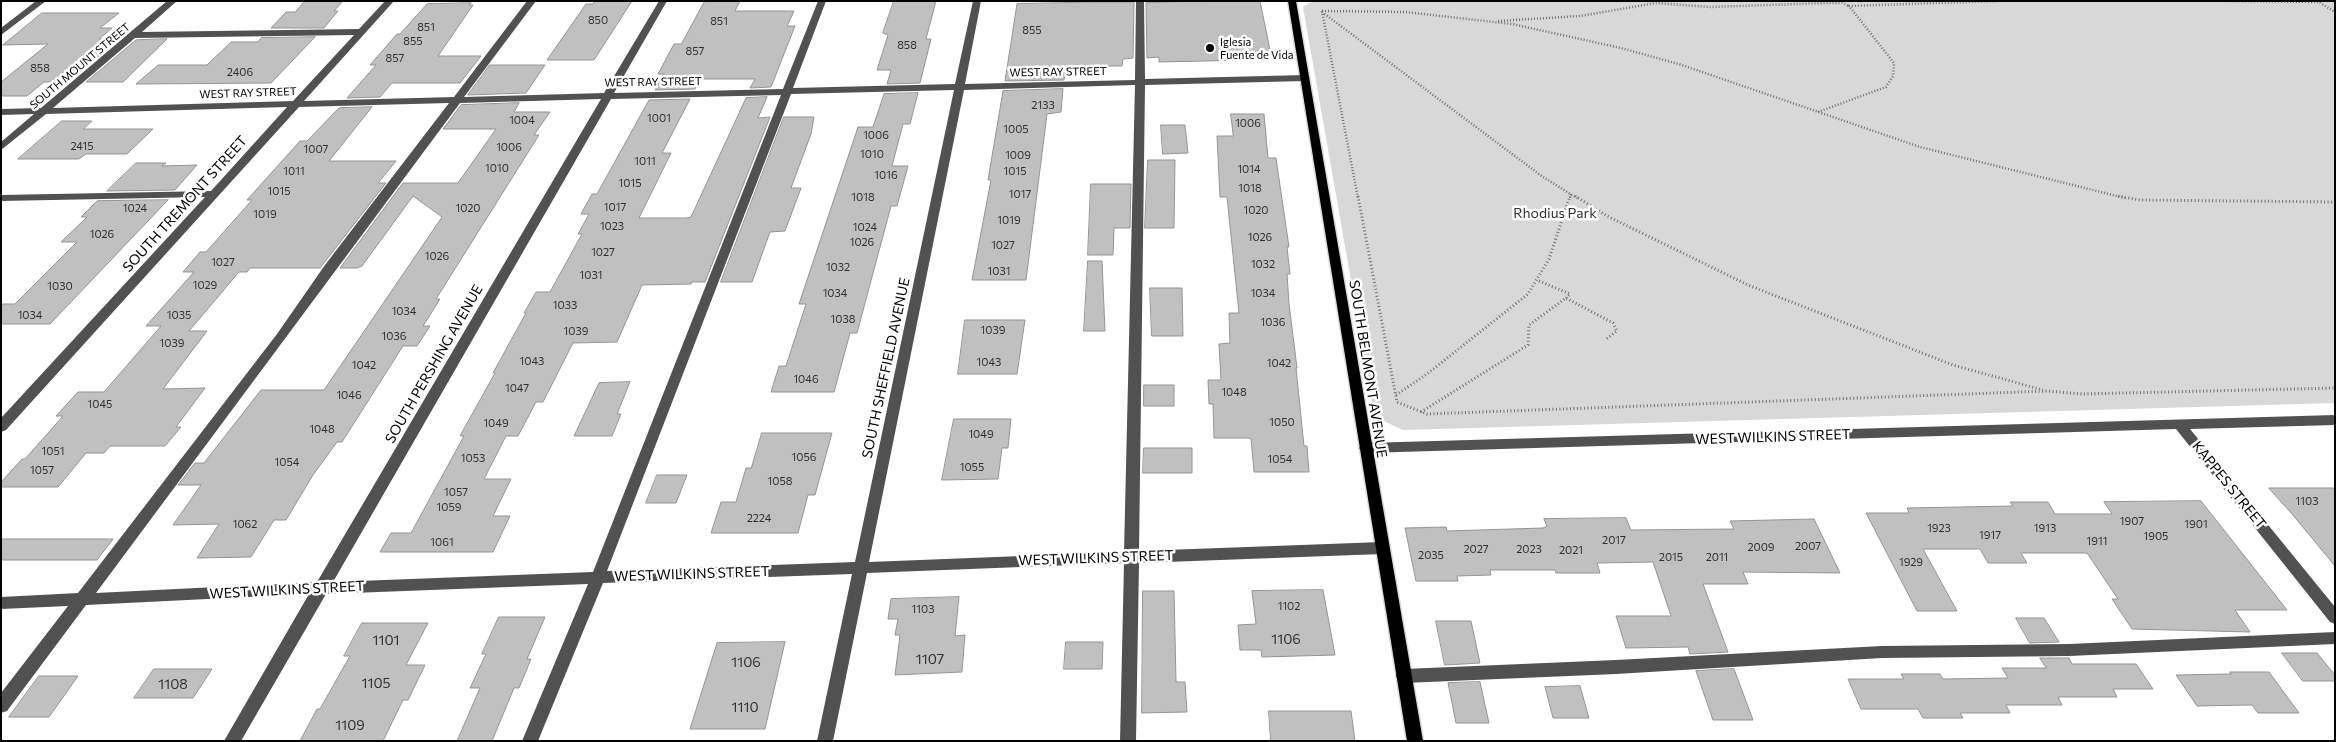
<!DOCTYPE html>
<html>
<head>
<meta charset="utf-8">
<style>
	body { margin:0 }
	#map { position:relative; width:2336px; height:742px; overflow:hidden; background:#fff; font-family:Commissioner,sans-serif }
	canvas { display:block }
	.frame { position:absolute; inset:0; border:2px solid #000; pointer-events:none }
</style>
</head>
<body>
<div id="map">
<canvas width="2336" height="742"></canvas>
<div class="frame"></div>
</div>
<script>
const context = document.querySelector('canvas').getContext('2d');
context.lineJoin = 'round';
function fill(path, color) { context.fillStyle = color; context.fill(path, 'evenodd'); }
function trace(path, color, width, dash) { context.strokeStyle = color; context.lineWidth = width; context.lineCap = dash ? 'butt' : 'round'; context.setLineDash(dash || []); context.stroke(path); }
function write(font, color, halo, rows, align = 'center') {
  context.font = font + ' Commissioner,sans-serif'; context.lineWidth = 5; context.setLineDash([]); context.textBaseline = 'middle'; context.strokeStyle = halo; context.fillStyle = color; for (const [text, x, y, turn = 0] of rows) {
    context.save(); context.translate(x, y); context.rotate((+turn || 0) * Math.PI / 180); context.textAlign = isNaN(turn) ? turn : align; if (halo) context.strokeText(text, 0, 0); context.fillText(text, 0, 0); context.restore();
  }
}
const green = new Path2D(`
	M1313 1H2335V403L1403 430 1375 417 1303 7Z`);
const building = new Path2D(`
	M305 1H343L334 11H338L324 28H271L286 12H295Z
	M595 1H632L594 60H547L586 4H593Z
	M705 1H740L735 11H794L787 26H795L771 87 750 88 755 79H700L695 89 655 90 664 74H658L674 44H681Z
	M894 1H936L926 39H931L920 83 887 84 891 70H877L888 35 883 33Z
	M1260 1 1271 55H1249L1250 60 1159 62V57L1147 58 1146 3Z
	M1095 2H1134L1133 58 1123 59 1122 66H1105L1104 72 1066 69 1064 80 1005 81 1017 4Z
	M471 3 469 5H473L438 56H481L460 83H392L380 97 347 98 376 65H370L397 34H400L427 4Z
	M42 13H119L100 28H112L99 39H119L68 82H44L27 96H1V82L48 44 3 45Z
	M315 37 271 83 136 84 158 65H207L231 42H258L261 38Z
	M167 39 123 82H86L136 40Z
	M490 65H545L526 93 468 95Z
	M1063 89 1061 112 1047 114 1026 280H972L991 180H988L1003 91Z
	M918 93 910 124H903L892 166H908L897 206H891L857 333H850L834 392H771L779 366H786L806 304H799L858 127H873L884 94Z
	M767 97 758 118 770 117 705 282H692L691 284 642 285 617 342 573 343 543 402H536L518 436H506L484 479H511L493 516H510L493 552H380L391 533H411L464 436H460L495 373H493L526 313H524L536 292H550L582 234H578L589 214H581L592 194H597L649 100 690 99 662 153H671L639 218H686L691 217 746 98Z
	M519 103 514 112H550L534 135H539L436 299H440L423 326H430L417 346H403L342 442H337L313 475 286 520H274L251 557 197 558 219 524 173 525 201 485H178L195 463H204L261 390H324L442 217 413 196 362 266 357 268H340L403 183H458L496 129H443L461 105Z
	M372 107 329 161H396L378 183H386L320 268H250L247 272H239L189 331H207L163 389 205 388 176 427H181L165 446H110L104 453H86L58 487H1V482L22 459H25L63 416H56L78 392H104L161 326H146L194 272H183L200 252H206L252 200H247L300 141H307L339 108Z
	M1231 114H1264L1268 158H1276L1289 247H1287L1290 274H1287L1289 304 1297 368H1296L1304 446H1307L1309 472H1254L1251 438H1214L1213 404H1209L1208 380H1221L1219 344 1230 343 1229 313H1239L1227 197H1220L1217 136H1233Z
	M784 117H814L811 134 791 188H801L785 231 770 232 752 282H721Z
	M62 121H92L83 129H153L127 154H86L79 159H18Z
	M1161 125H1185L1188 153 1163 154Z
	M1148 160H1175L1174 228H1145Z
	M136 163H166L162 166 197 165 175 190 107 191Z
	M1091 184H1131L1130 228H1114L1113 255H1088Z
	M168 200 50 324H1V304H15L77 242H61L87 217H81L97 201Z
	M1088 261H1102L1105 331H1084Z
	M1150 288H1182L1183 336H1152Z
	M965 320H1025L1017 374H958Z
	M630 382 617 414H621L612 436H574L599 383Z
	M1144 385H1174V406H1144Z
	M954 419H1011L1008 448H1002L998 479 942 480Z
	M762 433H832L815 495H808L798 533H711L721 502H736L746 468H751Z
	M1144 448H1192V473H1143Z
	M657 475H687L676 503H646Z
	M2269 488H2335V566L2292 514Z
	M2201 501 2287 610H2235L2250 632 2132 629 2112 599H2118L2087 553H2021L2027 563H1988L1980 549H1923L1957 611H1917L1866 513H1909L1907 508 2013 506 2010 502H2048L2055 514H2112L2104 502Z
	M1626 518 1631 530 1734 529 1730 521 1814 519 1840 573 1743 572 1748 584H1703L1728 652 1690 654 1688 647 1626 648 1616 616H1671L1653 562 1597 563 1600 573H1556L1555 570H1490L1491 575 1457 576 1458 581H1416L1405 528 1446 527 1447 531 1543 528 1547 526 1544 519Z
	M1 539H113L97 560H1Z
	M1323 590 1335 655 1262 657 1261 650H1240L1238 625 1256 624 1252 591Z
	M1143 591H1174L1176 682H1185L1187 712 1142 713Z
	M959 597 955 636 965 635 962 672 895 675 900 635H895L898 619H888L891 599Z
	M499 617H545L527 659H531L519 688H514L492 741H457L480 688H470L486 654H482Z
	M2016 618H2044L2059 642 2030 643Z
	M1436 621H1471L1480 663 1445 665Z
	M362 623H428L406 665H425L408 700H403L383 741H300L317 709H320L350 656H344Z
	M785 642 765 729H690L717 643Z
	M1066 642H1103L1102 669H1064Z
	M2282 653H2317L2335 675V681H2303Z
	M2040 658H2069L2072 664H2136L2153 689H2113L2117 697H2058L2062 705H2006L2010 713H1960L1963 718H1923L1918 709H1861L1848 679H1904L1901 674H1940L1943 679 2008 678 2002 668H2046Z
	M154 669H212L193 698H134Z
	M1734 669 1753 720H1713L1696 671Z
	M2230 672H2269L2299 713H2258L2252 705 2197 706 2176 675 2231 674Z
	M39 676H78L49 717H9Z
	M1480 682 1489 723H1456L1448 683Z
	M1580 686 1589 718H1553L1545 687Z
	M1269 711H1351L1355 741H1271Z`);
const pathFar1 = new Path2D(`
	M2230 1 2319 2 2335 12
	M1322 11 1358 198
	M1322 11 1405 12 1512 24 1621 48 1682 65 1920 147 2125 198
	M1322 12 1543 177 1577 198
	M1498 21 1580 16 1656 3 1710 7 1826 3H1842L1849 6
	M1818 112 1886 87 1893 76 1894 63 1849 6 1999 1
	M1570 198 1571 194`);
const path = new Path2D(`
	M1358 196 1397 402 1427 414 2048 391 2082 394 2335 388
	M1575 196 1607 216 1748 285 1953 365 2043 390
	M2118 196 2140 200 2335 202
	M1539 281 1570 294 1566 298
	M1396 395 1427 374 1528 294 1549 259 1570 196
	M1421 412 1528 345 1529 325 1566 298 1613 323 1617 331 1606 339`);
const minor = new Path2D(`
	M36 1H46L1 35V28Z
	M167 1H177L142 32 359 29 385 1H394L304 101 454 97 527 1H536L464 97 604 93 659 1H667L614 93 783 89 818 1H826L793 88 955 84 973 1H981L965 84 1135 80 1136 1H1144L1145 79 1305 75 1310 78 1305 81 1145 85 1139 551 1382 542 1387 544 1389 548 1387 552 1382 554 1139 563 1136 741H1120L1124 563 867 573 833 741H817L852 574 603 583 538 741H522L588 584 326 594 241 741H224L309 594 86 605 7 711 1 713V693L68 606 1 609V597L78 593 277 334 325 265 449 103 299 107 6 430 1 432V418L205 197 1 201V195L211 191 287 107 46 114 1 150V142L34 114 1 115V109L41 108ZM354 35 293 101 53 108 135 38ZM1135 85 1124 552 869 562 964 90ZM954 90 855 562 607 571 791 94ZM781 95 593 572 333 582 611 99ZM601 99 317 582 96 593 460 103Z
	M2335 415V425L2190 429 2335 607V624L2330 622 2176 429 1366 453 1361 451 1359 448 1361 445 1366 443Z
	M2335 632V644L2069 656 1882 658 1616 674 1404 683 1398 681 1396 676 1398 671 1404 669 1616 660 1882 646 2069 644Z`);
const major = new Path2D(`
	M1288 1H1296L1423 741H1407Z`);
const markers = [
	[1210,48,5,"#000"]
];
const numberNames = [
	["850",598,20],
	["851",719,21],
	["851",426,27],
	["855",1032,30],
	["855",413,41],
	["858",907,45],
	["857",695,51],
	["857",395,58],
	["858",40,68],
	["2406",240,72],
	["2133",1043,105],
	["1001",659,118],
	["1004",522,120],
	["1006",1248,123],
	["1005",1016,129],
	["1006",876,135],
	["2415",82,146],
	["1006",509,147],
	["1007",316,149],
	["1010",872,154],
	["1009",1018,155],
	["1011",645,161],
	["1010",497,168],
	["1014",1249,169],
	["1011",294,171],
	["1015",1015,171],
	["1016",886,175],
	["1015",630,183],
	["1018",1250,188],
	["1015",279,191],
	["1017",1020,194],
	["1018",863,197],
	["1017",615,207],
	["1024",135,208],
	["1020",468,208],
	["1020",1256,210],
	["1019",265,214],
	["1019",1009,220],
	["1023",612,226],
	["1024",865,227],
	["1026",102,234],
	["1026",1260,237],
	["1026",862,242],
	["1027",1003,245],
	["1027",603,252],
	["1026",437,256],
	["1027",223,262],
	["1032",1263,264],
	["1032",838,267],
	["1031",999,271],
	["1031",591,275],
	["1029",205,285],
	["1030",60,286],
	["1034",835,293],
	["1034",1263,293],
	["1033",565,305],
	["1034",404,311],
	["1034",30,315],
	["1035",179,315],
	["1038",843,319],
	["1036",1273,322],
	["1039",993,330],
	["1039",576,331],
	["1036",394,336],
	["1039",172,343],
	["1043",532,361],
	["1043",989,362],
	["1042",1279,363],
	["1042",364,365],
	["1046",806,379],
	["1047",517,388],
	["1048",1234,392],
	["1046",349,395],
	["1045",100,404],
	["1050",1282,422],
	["1049",496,423],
	["1048",322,429],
	["1049",981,434],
	["1051",53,451],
	["1056",804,457],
	["1053",473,458],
	["1054",1280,459],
	["1054",287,462],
	["1055",972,467],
	["1057",42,470],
	["1058",780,481],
	["1057",456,492],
	["1103",2307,501],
	["1059",449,507],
	["2224",759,518],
	["1907",2132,521],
	["1062",245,524],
	["1901",2196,524],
	["1923",1939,528],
	["1913",2045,528],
	["1917",1990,535],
	["1905",2156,536],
	["2017",1614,540],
	["1911",2097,541],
	["1061",442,542],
	["2007",1808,546],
	["2009",1761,547],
	["2027",1476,549],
	["2023",1529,549],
	["2021",1571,550],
	["2035",1431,555],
	["2015",1671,557],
	["2011",1717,557],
	["1929",1911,562],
	["1102",1289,606],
	["1103",923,609]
];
const farPoinames = [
	["Iglesia",1220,42],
	["Fuente de Vida",1220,55]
];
const farStreetnames = [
	["SOUTH MOUNT STREET",80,66,-40],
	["WEST RAY STREET",1058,72,-1],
	["WEST RAY STREET",653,82,-1],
	["WEST RAY STREET",248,93,-2]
];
const streetNames = [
	["SOUTH TREMONT STREET",185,204,-48],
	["SOUTH PERSHING AVENUE",434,364,-60],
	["SOUTH SHEFFIELD AVENUE",886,368,-78],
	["SOUTH BELMONT AVENUE",1368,369,81],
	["WEST WILKINS STREET",1773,437,-2],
	["KAPPES STREET",2229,485,51],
	["WEST WILKINS STREET",1096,558,-2],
	["WEST WILKINS STREET",692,574,-2],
	["WEST WILKINS STREET",287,590,-3]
];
const parkNames = [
	["Rhodius Park",1555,213]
];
const nearNumbernames = [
	["1106",1286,639],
	["1101",386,640],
	["1107",930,659],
	["1106",746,662],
	["1105",376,683],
	["1108",173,684],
	["1110",745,707],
	["1109",350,725]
];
fill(green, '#d8d8d8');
fill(building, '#c0c0c0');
trace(building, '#959595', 1);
trace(major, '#dbdbdb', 3);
trace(pathFar1, '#737373', 2.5, [1, 2]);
trace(path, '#737373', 3, [1, 2.5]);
fill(minor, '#515151');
fill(major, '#000');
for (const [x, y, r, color] of markers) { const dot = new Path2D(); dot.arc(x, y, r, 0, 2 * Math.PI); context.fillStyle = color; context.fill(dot); trace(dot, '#fff', 2); }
write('11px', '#303030', null, numberNames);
write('11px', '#000', '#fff', farPoinames, 'left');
write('11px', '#000', '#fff', farStreetnames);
write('14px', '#000', '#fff', streetNames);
write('14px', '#2f2f2f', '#fff', parkNames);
write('14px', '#303030', null, nearNumbernames);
</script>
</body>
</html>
